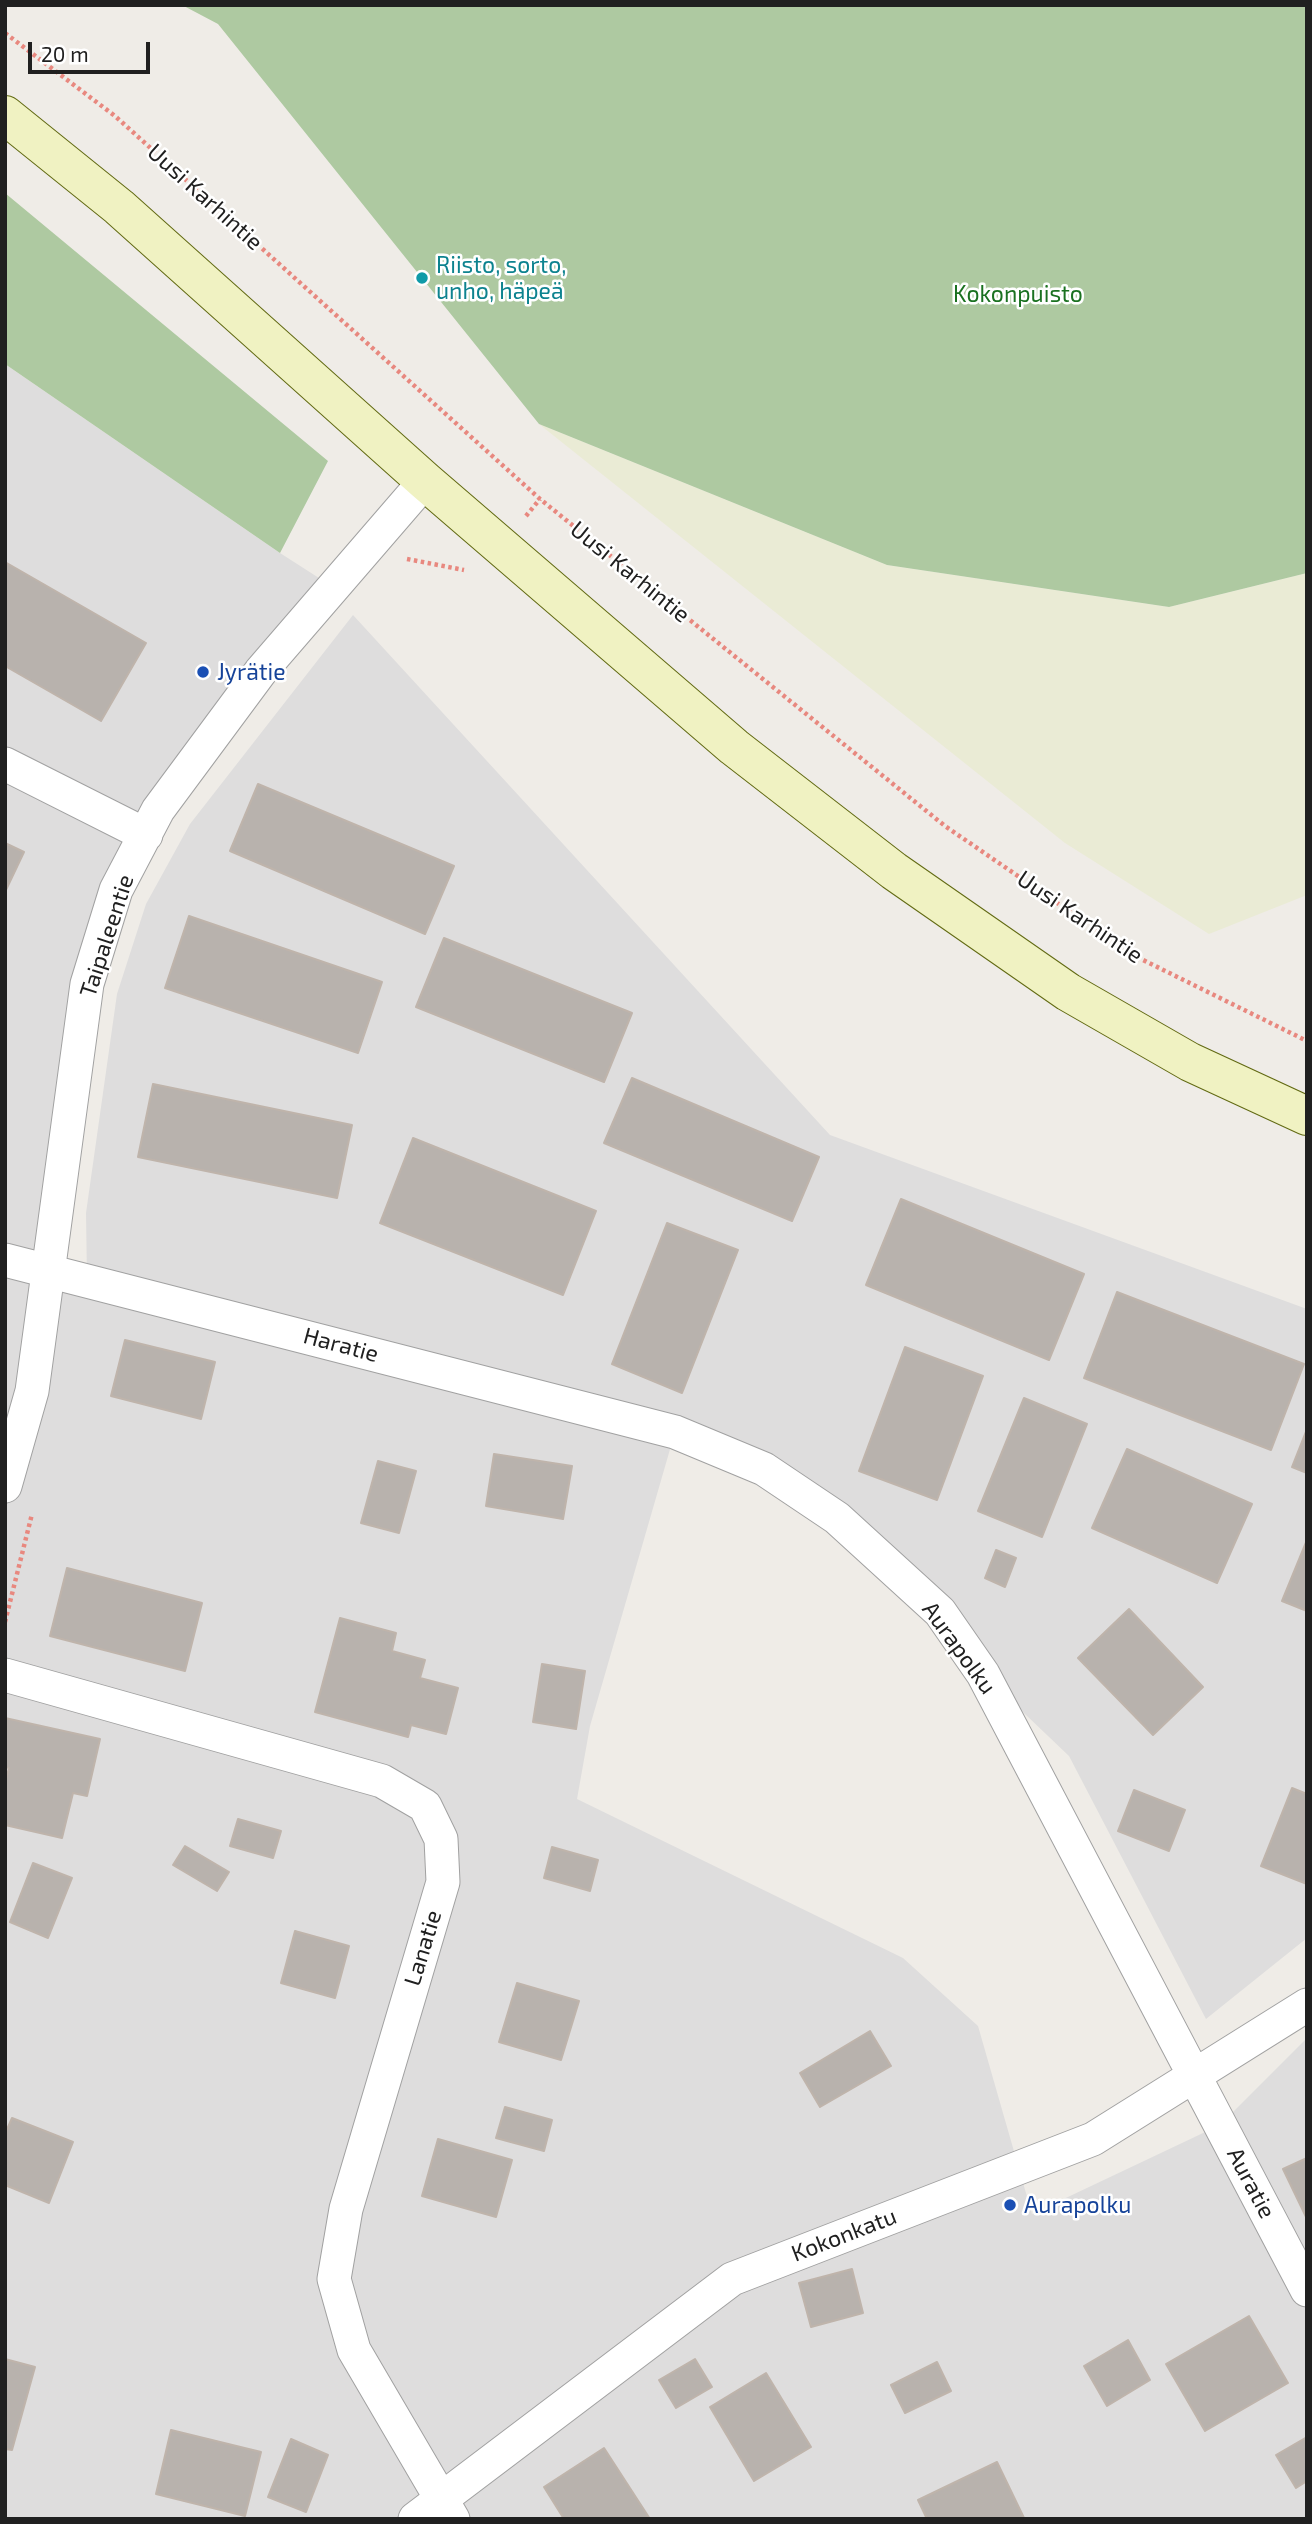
<!DOCTYPE html>
<html>
<head>
<meta charset="utf-8">
<style>
	body { margin:0 }
	#map { position:relative; width:1312px; height:2524px; overflow:hidden; background:#efece7; font-family:"Exo 2",sans-serif }
	canvas { display:block }
	.frame { position:absolute; inset:0; border:7px solid #202020; pointer-events:none }
	.scale { position:absolute; left:28px; top:42px; width:122px; height:32px; box-sizing:border-box; border:4px solid #202020; border-top:0; padding-left:9px; font-size:21px; line-height:24px; white-space:nowrap; color:#202020; -webkit-text-stroke:5px #fff; paint-order:stroke }
</style>
</head>
<body>
<div id="map">
<canvas width="1312" height="2524"></canvas>
<div class="frame"></div>
<div class="scale">20 m</div>
</div>
<script>
const context = document.querySelector('canvas').getContext('2d');
context.lineJoin = 'round';
function fill(path, color) { context.fillStyle = color; context.fill(path, 'evenodd'); }
function trace(path, color, width, dash) { context.strokeStyle = color; context.lineWidth = width; context.lineCap = dash ? 'butt' : 'round'; context.setLineDash(dash || []); context.stroke(path); }
function write(font, color, halo, rows, align = 'center') {
  context.font = font + ' "Exo 2",sans-serif'; context.lineWidth = 5; context.setLineDash([]); context.textBaseline = 'middle'; context.strokeStyle = halo; context.fillStyle = color; for (const [text, x, y, turn = 0] of rows) {
    context.save(); context.translate(x, y); context.rotate((+turn || 0) * Math.PI / 180); context.textAlign = isNaN(turn) ? turn : align; if (halo) context.strokeText(text, 0, 0); context.fillText(text, 0, 0); context.restore();
  }
}
const residential = new Path2D(`
	M5 364 280 553 333 587 116 890 49 1272 87 1279 86 1213 117 994 146 904 190 824 353 615 830 1135 1307 1309V1938L1206 2019 1069 1756 983 1674 837 1518 675 1432 590 1726 577 1799 903 1958 978 2026 1032 2214 1220 2125 1307 2038V2519H5Z`);
const farmland = new Path2D(`
	M539 424 887 565 1169 607 1307 573V895L1209 934 1065 843Z`);
const forest = new Path2D(`
	M182 5H1307V573L1169 607 887 565 539 424 218 24Z
	M5 193 328 461 280 553 5 364Z`);
const building = new Path2D(`
	M5 562 146 643 101 721 5 666Z
	M258 784 454 866 425 934 230 851Z
	M5 843 24 852 5 892Z
	M189 916 382 982 358 1053 165 988Z
	M444 938 632 1013 604 1082 416 1007Z
	M632 1078 819 1157 792 1221 604 1143Z
	M153 1084 352 1125 337 1198 138 1157Z
	M413 1138 596 1211 563 1295 380 1223Z
	M901 1199 1084 1274 1049 1360 866 1285Z
	M667 1223 738 1250 682 1393 612 1364Z
	M1117 1292 1304 1364 1271 1450 1084 1378Z
	M125 1340 215 1362 201 1419 111 1396Z
	M905 1347 983 1376 937 1500 859 1471Z
	M1024 1398 1087 1424 1042 1537 978 1511Z
	M1307 1429V1473L1292 1467Z
	M1127 1449 1252 1504 1217 1583 1092 1528Z
	M494 1454 572 1466 563 1519 486 1506Z
	M378 1461 416 1471 399 1533 361 1523Z
	M1307 1540V1611L1282 1601Z
	M996 1550 1016 1558 1005 1587 985 1578Z
	M67 1568 202 1603 185 1671 50 1636Z
	M1129 1609 1203 1687 1153 1735 1078 1658Z
	M340 1618 396 1633 392 1651 425 1660 420 1678 458 1688 446 1734 411 1725 408 1737 315 1712Z
	M542 1664 585 1671 576 1729 533 1722Z
	M5 1718 100 1739 87 1796 73 1793 62 1838 5 1825V1783L9 1768 5 1767Z
	M1292 1788 1307 1794V1884L1261 1866Z
	M1134 1790 1185 1810 1169 1851 1118 1831Z
	M238 1819 281 1831 273 1858 230 1846Z
	M185 1846 229 1872 217 1891 173 1865Z
	M552 1847 598 1860 590 1891 544 1878Z
	M33 1863 72 1878 48 1938 10 1922Z
	M295 1931 349 1946 335 1998 281 1983Z
	M517 1983 579 2001 561 2060 499 2042Z
	M870 2031 891 2066 820 2107 800 2073Z
	M505 2107 552 2120 544 2151 496 2138Z
	M12 2118 73 2142 49 2203 5 2185V2134Z
	M438 2139 512 2160 496 2217 422 2196Z
	M1307 2158V2219L1283 2169Z
	M852 2269 863 2313 811 2327 799 2283Z
	M1249 2316 1288 2383 1205 2431 1166 2364Z
	M1128 2340 1150 2380 1107 2406 1084 2366Z
	M5 2359 35 2367 12 2450 5 2449Z
	M695 2359 712 2387 676 2408 659 2380Z
	M937 2362 951 2391 905 2413 891 2385Z
	M766 2373 811 2447 754 2481 710 2407Z
	M171 2430 261 2452 245 2516 156 2494Z
	M1307 2437V2481L1296 2488 1276 2455Z
	M291 2439 328 2455 306 2512 268 2497Z
	M604 2448 650 2519H564L544 2487Z
	M997 2462 1024 2518 927 2519 918 2500Z`);
const path = new Path2D(`
	M5 33 115 116 540 499 945 826 1133 955 1307 1041
	M526 516 540 499
	M407 559 464 570
	M5 1622 32 1514`);
const street = new Path2D(`
	M5 764 146 835
	M5 1260 675 1432 764 1469 837 1518 940 1612 983 1674 1307 2290
	M5 1486 32 1391 87 984 116 890 158 810 261 671 425 481
	M5 1675 382 1781 425 1806 441 1839 443 1882 346 2209 334 2279 354 2350 453 2519
	M415 2519 732 2279 1093 2139 1307 2005`);
const secondary = new Path2D(`
	M5 115 119 207 425 481 734 747 894 871 1068 992 1190 1062 1307 1116`);
const markers = [
	[422,278,7,"#0f9aa8"],
	[203,672,7,"#1a4fb4"],
	[1010,2205,7,"#1a4fb4"]
];
const streetNames = [
	["Uusi Karhintie",205,197,42],
	["Uusi Karhintie",630,572,39],
	["Uusi Karhintie",1080,917,34],
	["Taipaleentie",107,936,-72],
	["Haratie",341,1345,15],
	["Aurapolku",959,1648,54],
	["Lanatie",423,1948,-73],
	["Auratie",1251,2183,62],
	["Kokonkatu",844,2235,-21]
];
const cultureNames = [
	["Riisto, sorto,",436,265],
	["unho, häpeä",436,291]
];
const parkNames = [
	["Kokonpuisto",1018,294]
];
const transitNames = [
	["Jyrätie",217,672],
	["Aurapolku",1024,2205]
];
fill(residential, '#dedddd');
fill(farmland, '#eaebd5');
fill(forest, '#aec9a1');
fill(building, '#b8b2ad');
trace(building, '#bfb4ab', 2);
trace(street, '#a1a1a1', 35);
trace(secondary, '#626a13', 40);
trace(path, '#e8887f', 4.5, [3.5, 3.5]);
trace(street, '#fff', 33);
trace(secondary, '#f0f2c2', 38);
for (const [x, y, r, color] of markers) { const dot = new Path2D(); dot.arc(x, y, r, 0, 2 * Math.PI); context.fillStyle = color; context.fill(dot); trace(dot, '#fff', 2.5); }
write('23px', '#202020', '#fff', streetNames);
write('23px', '#0d838f', '#fff', cultureNames, 'left');
write('23px', '#1a7120', '#fff', parkNames);
write('23px', '#164399', '#fff', transitNames, 'left');
</script>
</body>
</html>
